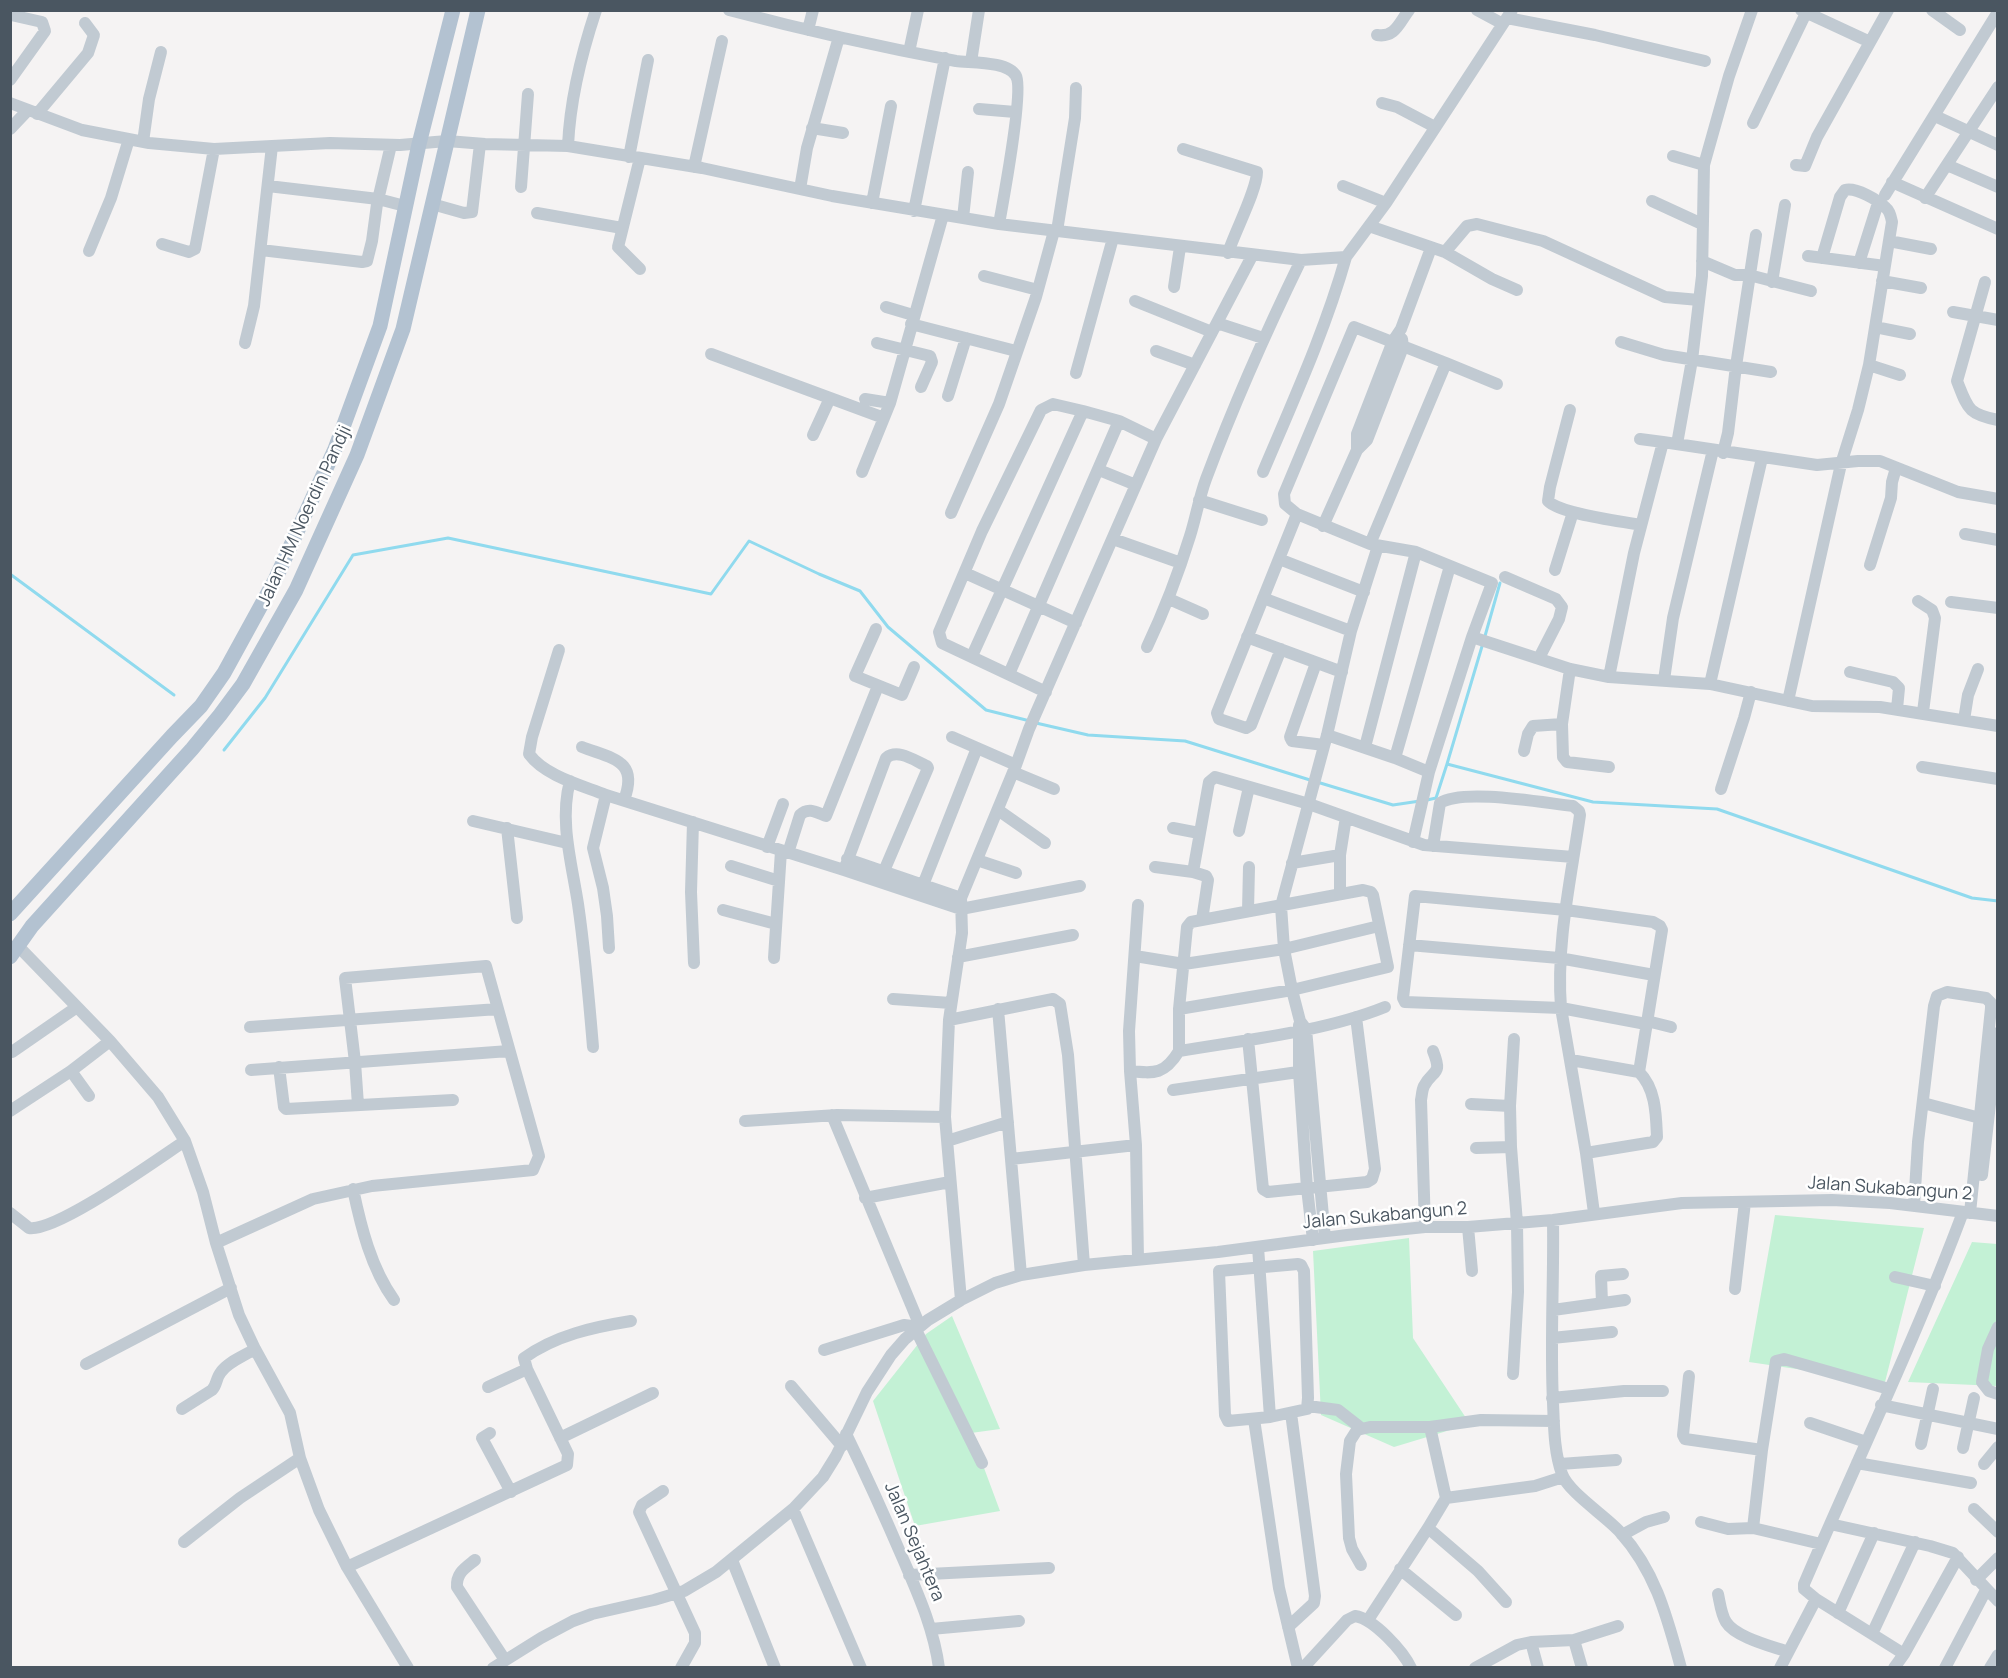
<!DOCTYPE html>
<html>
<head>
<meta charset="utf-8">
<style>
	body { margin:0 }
	#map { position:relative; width:2008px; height:1678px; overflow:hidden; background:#f5f3f3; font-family:Manrope,sans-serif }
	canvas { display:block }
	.frame { position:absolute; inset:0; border:12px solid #4a5661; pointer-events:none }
</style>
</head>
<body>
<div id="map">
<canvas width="2008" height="1678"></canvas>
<div class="frame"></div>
</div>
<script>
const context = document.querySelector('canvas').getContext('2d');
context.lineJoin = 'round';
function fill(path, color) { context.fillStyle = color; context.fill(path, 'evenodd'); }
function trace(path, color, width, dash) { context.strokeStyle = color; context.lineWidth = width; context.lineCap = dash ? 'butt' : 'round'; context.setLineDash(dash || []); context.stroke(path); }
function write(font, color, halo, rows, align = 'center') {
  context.font = font + ' Manrope,sans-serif'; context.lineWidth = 5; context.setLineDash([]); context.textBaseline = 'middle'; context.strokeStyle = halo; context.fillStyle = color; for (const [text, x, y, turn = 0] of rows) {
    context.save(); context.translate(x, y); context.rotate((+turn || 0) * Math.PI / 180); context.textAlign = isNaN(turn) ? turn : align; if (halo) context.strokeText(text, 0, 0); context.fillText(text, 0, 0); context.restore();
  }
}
const green = new Path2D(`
	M1775 1215 1924 1228 1885 1382 1749 1362Z
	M1409 1238 1413 1338 1470 1424 1394 1447 1321 1415 1313 1251Z
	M1972 1242 1997 1244V1386L1908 1382Z
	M952 1316 1000 1429 971 1433 1000 1511 915 1526 873 1401 926 1334Z`);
const stream = new Path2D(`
	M10 574 174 695
	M1485 636 1500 583
	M1036 723 1088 735 1185 741 1310 780
	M224 750 265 698 353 555 448 538 711 594 749 541 819 574 860 591 888 627 986 710 1030 721
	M1447 764 1483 643
	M1317 782 1393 805 1420 801
	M1427 800 1436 798 1447 764 1593 802 1717 809 1972 898 1998 901`);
const minor = new Path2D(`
	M729 10C804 30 880 47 956 61 971 63 1008 61 1016 76 1024 89 1003 202 999 224
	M1477 10 1503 24
	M1801 10 1870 42
	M1932 10 1960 30
	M1507 18 1595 35 1705 61
	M808 30 813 10
	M1377 35C1395 38 1399 23 1409 10
	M909 52 918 10
	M971 62 979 10
	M10 80 45 31 42 22 11 15
	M10 103 82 130 149 143 214 149 330 143 400 145 447 141 485 144 568 146 702 168 832 196 999 224 1301 260 1346 257 1386 203 1512 10
	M1382 103 1397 107 1435 127
	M979 109 1015 112
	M37 114 88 53 94 35 85 23
	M1935 116 1998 145
	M1753 123 1806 13
	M812 128 843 133
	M10 129 28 110
	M143 142 149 99 161 52
	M568 146C570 99 581 55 596 10
	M1183 149 1257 172C1257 190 1235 231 1228 253
	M1673 156 1704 165
	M629 157 648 60
	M1796 165 1805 166 1817 137 1888 10
	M1947 165 1998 187
	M694 167 722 41
	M1892 182 1998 229
	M268 186 378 199 405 206
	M1343 186 1386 203
	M521 187 528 94
	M800 189 807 148 839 37
	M1885 195 1998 12
	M1925 198 1998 87
	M1652 201 1702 224
	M872 203 891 106
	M432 204 464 213 472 212 480 144
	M914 211 945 58
	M537 213 622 228
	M963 218 968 172
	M1369 226 1445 252 1492 279 1517 290
	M1057 231 1075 118 1076 88
	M1889 241 1931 249
	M162 244 189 252 195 249 214 149
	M261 250 362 262 367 261 372 241 377 204 391 145
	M89 251 111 198 129 139
	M1445 252 1467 226 1477 224 1543 241 1665 297 1699 300
	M1808 256 1885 266
	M1702 261 1735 275H1749L1811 291
	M1859 263 1878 203
	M640 269 618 247 640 158
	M984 276 1038 290
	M1882 281 1921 288
	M1772 282 1785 205
	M1985 282 1957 381C1968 409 1968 414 1998 420
	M1174 287 1180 247
	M1135 301 1212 332
	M886 307 913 315
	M1953 312 1998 320
	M1217 323 1263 338
	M911 324 1016 351
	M1875 327 1910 334
	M1621 342 1664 355 1771 372
	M245 343 254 306 272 146
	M877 343 930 356 932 362 921 387
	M1156 351 1195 365
	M711 354 884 418
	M1446 363 1497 384
	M1869 365 1900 375
	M1076 373 1113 238
	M948 396 966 338
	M865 399 890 403
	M1570 410 1550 487 1548 501C1560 514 1621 521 1641 525
	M813 435 830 398
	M1640 439 1663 442
	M1677 444 1692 360 1702 276 1704 165 1729 76 1752 10
	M1357 450V434L1393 341 1401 329 1431 248
	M1723 453 1728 433 1736 366 1756 235
	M1099 470 1136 485
	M862 472 890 403 943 215
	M1263 472C1293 401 1325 331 1346 257
	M1199 500 1262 520
	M951 513 999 404 1036 297 1054 231
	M1323 526 1357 450 1367 440 1403 347 1402 339
	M1965 534 1998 540
	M1113 539 1181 563
	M1279 559 1364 592
	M1870 565 1891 498 1892 482 1896 468
	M1555 570 1573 512
	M965 573 1076 623
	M1505 577 1556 599 1562 607 1559 619 1539 658
	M1263 598 1351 631
	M1169 599 1203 614
	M1918 601 1932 610 1935 618 1923 712
	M1951 602 1998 608
	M876 629 855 676 902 695 914 667
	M1247 637 1342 672
	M1472 637 1570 669 1609 677 1634 553 1663 442 1817 465 1858 461H1880L1958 492 1998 499
	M1147 647C1164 611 1178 575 1190 536 1196 517 1199 498 1206 479 1234 404 1266 332 1301 260
	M1281 649 1251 725 1246 728 1219 719 1217 713 1297 514
	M559 650 532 737 529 754C545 776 581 785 606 795L844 870 961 909 1080 886
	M972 656 1083 411
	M1316 663 1290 737 1292 741 1324 745
	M1570 669 1562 724 1563 757 1567 762 1609 767
	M1850 672 1893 682 1899 688 1897 709
	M1009 674 1119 421
	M1609 677 1710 684 1812 706 1880 707 1998 726
	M1664 680 1673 618 1713 450
	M1710 684 1762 458
	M1046 692 942 643 939 632 982 531 1041 410 1053 404 1083 411 1119 421 1156 439
	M1788 701 1841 464 1858 410 1869 365 1892 222C1891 217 1890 211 1886 208 1878 200 1856 187 1845 190L1840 197 1822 258
	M1964 720 1968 695 1978 669
	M1327 735 1395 758 1429 772 1472 637 1492 583 1416 552 1370 544 1297 514 1285 504 1284 494 1354 327 1446 363 1370 544
	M952 737 1016 765
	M582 747C613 759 639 760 624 800
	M1365 747 1416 552
	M1524 751 1528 734 1533 726 1562 724
	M1395 758 1450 566
	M1922 767 1998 779
	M1013 772 1054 789
	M570 781C559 821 572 864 578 904 585 952 589 999 593 1047
	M1721 789 1744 718 1751 692
	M606 795 593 848 603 888 607 916 609 948
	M998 810 1045 843
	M473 821 567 843
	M693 822 691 892 694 963
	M507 828 517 918
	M1173 828 1199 833
	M1239 831 1249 787
	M1413 842 1429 772
	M1433 846 1440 803C1463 788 1544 803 1573 806L1579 811 1580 815C1571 879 1556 943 1561 1008L1586 1153 1594 1213
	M767 847 783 804
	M788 853 800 815C808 807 816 812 826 816L878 686
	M847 859 961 898
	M977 860 1016 873
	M1292 863 1340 855
	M731 866 779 881
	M1155 867 1193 872 1206 876 1208 880 1202 920
	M844 870 886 758C898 748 915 761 927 766L928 768 884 871
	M1193 872 1209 782 1215 777 1309 804 1424 845 1573 857
	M923 885 977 748
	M1340 893V855L1346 817
	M1138 905 1129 1031 1130 1071 1136 1145 1138 1259
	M723 910 776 924
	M1248 911 1249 867
	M17 945 110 1041 158 1097 185 1141 203 1192 216 1243 239 1315 255 1349 290 1413 300 1458 319 1510 347 1567 408 1668
	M1409 945 1559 958 1654 975
	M1135 956 1184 964 1284 949 1379 926
	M958 957 1073 935
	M774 958 781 851
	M893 999 951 1003
	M998 1009 1021 1275
	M1179 1009 1292 990 1388 967 1373 895 1371 892 1363 890 1191 922 1187 927 1179 1009V1051C1245 1040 1323 1032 1385 1007
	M949 1020 1053 999 1060 1004 1068 1055 1084 1265
	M1647 1021 1671 1027
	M1299 1025V1072L1307 1188 1313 1240
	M250 1027 498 1009
	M1248 1039 1263 1189 1268 1192 1367 1182 1372 1179 1375 1169 1356 1017
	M12 1052 77 1007
	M1571 1060 1639 1072
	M279 1067 284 1107 286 1109 453 1100
	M251 1070 509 1051
	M71 1071 89 1096
	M1130 1071C1155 1074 1165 1074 1179 1051
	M1173 1090 1305 1071
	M1923 1103 1980 1118
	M1471 1104 1510 1106
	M10 1111 71 1071 110 1041
	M832 1115 920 1326
	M745 1121 837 1115 945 1117
	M947 1141 1008 1122
	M1476 1148 1511 1147
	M1586 1153 1653 1142 1657 1137C1656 1115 1656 1089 1639 1072L1662 930 1660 926 1653 922 1566 910 1415 896 1403 998 1405 1002 1561 1008 1646 1024
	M1011 1159 1136 1145
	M1982 1175 1998 1033
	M353 1189C361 1227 371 1268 394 1300
	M865 1198 950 1182
	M1914 1206 1918 1142 1934 1006 1937 996 1947 992 1986 998 1991 1003V1008L1970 1213
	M10 1213 29 1228C57 1232 156 1160 185 1141
	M1553 1220C1554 1281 1550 1342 1553 1402 1554 1426 1554 1452 1562 1474 1568 1492 1607 1517 1620 1532 1656 1572 1667 1617 1681 1668
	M1425 1227 1421 1100C1422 1095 1422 1090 1424 1086 1433 1069 1443 1076 1433 1051
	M1468 1227 1472 1271
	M1325 1238 1306 1029 1300 1021 1292 990 1284 949 1281 906 1327 735 1351 631 1378 546
	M216 1243 313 1199 372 1186 533 1170 539 1156 486 966 345 978 355 1062 358 1105
	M1258 1247 1270 1417
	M1298 1264 1301 1265 1304 1271 1308 1398 1307 1409 1270 1417 1228 1421 1225 1415 1219 1271Z
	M1895 1277 1935 1286
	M1735 1289 1745 1202
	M961 1300 945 1117 949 1020 962 933 961 898 1016 765 1029 729 1156 439 1252 256
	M1602 1303 1601 1276 1623 1274
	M1553 1310 1625 1300
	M1998 1327 1988 1349 1982 1382 1989 1391 1998 1394
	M1552 1338 1612 1332
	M824 1350 904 1325 912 1326 916 1330 982 1463
	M86 1364 231 1288
	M1513 1374 1518 1292 1517 1223 1511 1147 1510 1106 1514 1039
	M1689 1376 1683 1435 1685 1439 1762 1450
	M791 1386 842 1446
	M488 1387 527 1369
	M1552 1398 1624 1391H1663
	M1881 1405 1998 1429
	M1308 1406 1338 1410 1361 1428
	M182 1409 212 1390C217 1385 216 1378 221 1372 228 1362 244 1356 255 1349
	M1254 1419 1279 1588 1298 1668
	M1810 1423 1866 1442
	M490 1433 482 1438 511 1492
	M846 1434C866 1475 885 1517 903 1559 918 1594 934 1629 939 1668
	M560 1438 653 1393
	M1921 1444 1933 1389
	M1963 1448 1974 1398
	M1857 1463 1971 1483
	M1560 1464 1616 1460
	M1984 1464 1998 1447
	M663 1491 642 1505 639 1512 695 1633V1643L681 1668
	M1446 1498 1535 1486 1563 1477
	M793 1509 861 1668
	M1974 1509 1998 1532
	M1701 1522 1728 1529 1753 1528 1821 1544
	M1830 1524 1930 1546 1953 1553 1998 1601
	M1428 1528 1478 1571 1506 1602
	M1753 1528 1762 1450 1776 1361 1784 1359 1889 1389
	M1622 1535 1646 1522 1664 1517
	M184 1542 240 1498 300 1458
	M475 1560C465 1568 456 1573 457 1587L505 1660
	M732 1560 775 1668
	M1361 1565 1352 1549 1349 1538 1346 1474 1350 1441 1357 1430 1370 1427H1430L1481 1420 1554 1421
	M347 1567 567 1465 568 1454 527 1369 524 1358C556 1335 594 1327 631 1321
	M1400 1569 1456 1615
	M909 1575 1049 1568
	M1976 1580 1998 1558
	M1718 1594C1720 1603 1721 1614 1726 1622 1735 1637 1771 1646 1788 1652
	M1816 1599 1804 1589V1584C1857 1460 1916 1338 1963 1212
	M1838 1613 1874 1533
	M1368 1620 1428 1528 1446 1498 1430 1427
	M1288 1627 1314 1603 1315 1596 1291 1413
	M931 1629 1019 1621
	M1872 1634 1915 1542
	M1574 1640 1618 1626
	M1531 1642 1538 1668
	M1904 1654 1958 1557
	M493 1668 541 1638 573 1621 592 1614 654 1600 684 1591 716 1572 793 1509 823 1477 836 1456 867 1392 891 1355 905 1339 928 1320 961 1300 995 1283 1021 1275 1084 1265 1218 1252 1347 1235 1425 1227H1468L1553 1220 1682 1203 1832 1200 1890 1203 1998 1216
	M1303 1668 1347 1620 1355 1616C1374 1619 1403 1651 1411 1668
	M1475 1668 1517 1645 1531 1642 1574 1640 1582 1668
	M1780 1668 1816 1599 1904 1654 1894 1668
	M1945 1668 1986 1590
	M1990 1668 1998 1655`);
const major = new Path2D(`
	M10 914 172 736 201 706 224 673 275 580 335 449 380 326 419 144 453 10
	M10 957 32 926 192 749 220 715 243 684 296 590 357 455 403 329 478 10`);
const streetNames = [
	["Jalan HM Noerdin Pandji",305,516,-65],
	["Jalan Sukabangun 2",1890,1189,4],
	["Jalan Sukabangun 2",1385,1216,-5],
	["Jalan Sejahtera",914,1542,67]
];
fill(green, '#c3f1d5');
trace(stream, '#90daee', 3);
trace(minor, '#c1cad2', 12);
trace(major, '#b3c2d1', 15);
write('18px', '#4a5661', '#fff', streetNames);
</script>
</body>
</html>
